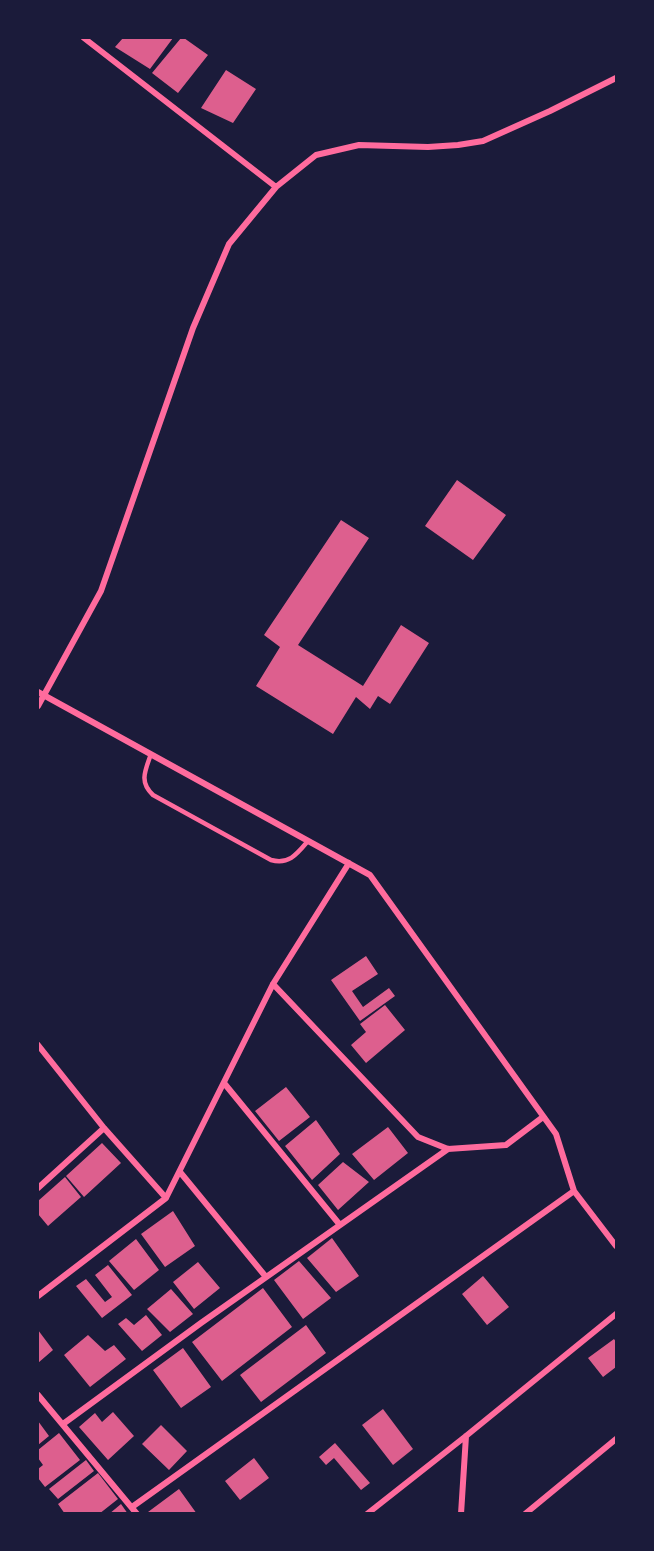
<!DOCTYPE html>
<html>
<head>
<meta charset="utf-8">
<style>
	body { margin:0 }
	#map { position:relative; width:654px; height:1551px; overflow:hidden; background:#1b1b3a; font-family:Barlow,sans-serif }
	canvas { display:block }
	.frame { position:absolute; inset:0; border:39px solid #1b1b3a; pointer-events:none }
</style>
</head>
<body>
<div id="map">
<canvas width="654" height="1551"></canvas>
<div class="frame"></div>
</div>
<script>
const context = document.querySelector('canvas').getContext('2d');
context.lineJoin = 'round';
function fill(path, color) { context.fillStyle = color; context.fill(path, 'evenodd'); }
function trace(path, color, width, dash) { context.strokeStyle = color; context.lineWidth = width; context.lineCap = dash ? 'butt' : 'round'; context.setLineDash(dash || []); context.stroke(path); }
const building = new Path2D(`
	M123 38H173L150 69 115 47Z
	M181 38H184L208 55 178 93 152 73Z
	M226 70 256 89 233 123 201 108Z
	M457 480 506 515 473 560 425 526Z
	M341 520 369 538 298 645 363 686 401 625 429 643 390 704 378 696 370 709 356 697 333 734 256 686 280 647 264 635Z
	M366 956 378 974 352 991 363 1007 389 988 395 996 360 1021 331 980Z
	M385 1005 405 1030 366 1063 351 1045 366 1032 360 1024Z
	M286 1087 310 1117 279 1141 255 1111Z
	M316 1120 340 1154 312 1180 285 1146Z
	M388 1127 408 1153 374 1180 352 1154Z
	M102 1143 121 1163 84 1197 66 1176Z
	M343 1162 369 1182 338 1210 318 1185Z
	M65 1177 81 1197 48 1226 38 1214V1201Z
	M173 1211 195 1246 165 1267 141 1234Z
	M332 1238 359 1276 336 1292 307 1258Z
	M136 1239 159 1270 134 1290 109 1261Z
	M299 1261 331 1298 303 1319 274 1280Z
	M198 1262 220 1288 194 1309 173 1282Z
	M108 1265 132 1295 102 1318 76 1286 86 1279 105 1302 112 1297 95 1275Z
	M483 1276 509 1307 487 1325 462 1294Z
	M263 1288 292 1327 222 1381 192 1342Z
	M171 1289 193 1314 170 1332 147 1309Z
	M146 1315 162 1335 142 1351 118 1324 126 1318 134 1325Z
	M306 1325 326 1353 261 1402 240 1375Z
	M38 1330 53 1350 38 1363Z
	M88 1335 105 1351 114 1345 126 1359 90 1387 64 1355Z
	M614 1339 616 1342V1367L603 1377 588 1358Z
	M183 1348 211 1387 181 1408 153 1370Z
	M383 1409 413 1449 393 1465 362 1425Z
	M113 1412 134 1436 108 1460 79 1427 95 1413 102 1422Z
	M38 1421 49 1436 38 1445Z
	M161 1425 187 1451 169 1470 142 1444Z
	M59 1433 80 1460 45 1487 38 1478V1469L43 1465 38 1458V1450Z
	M335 1443 370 1483 361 1490 334 1458 326 1465 319 1457Z
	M254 1458 269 1478 240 1500 225 1481Z
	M86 1460 94 1471 58 1499 49 1489Z
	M98 1473 118 1499 99 1514H65L58 1504Z
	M179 1489 197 1514H149L148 1512Z
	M121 1504 128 1514H109Z`);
const service = new Path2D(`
	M151 754C145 771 139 782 153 795L271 860C289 865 297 854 308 841`);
const minor = new Path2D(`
	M84 38 276 187
	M38 692 370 875 556 1134 574 1191 616 1246
	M38 706 101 591 193 328 229 244 276 187 316 155 359 145 428 147 458 145 483 141 550 111 616 78
	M273 984 418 1137 448 1149 506 1145 543 1117
	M38 1045 104 1128 166 1198
	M224 1083 340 1225
	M180 1172 266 1277
	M38 1188 104 1128
	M38 1296 166 1198 273 984 349 863
	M38 1395 137 1514
	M63 1424 201 1323 448 1149
	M132 1507 574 1191
	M367 1514 466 1436 616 1314
	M461 1514 466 1436
	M525 1514 616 1439`);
fill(building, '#dd5f8e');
trace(service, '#ff6b9d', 4.5);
trace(minor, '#ff6b9d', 6);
</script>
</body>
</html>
